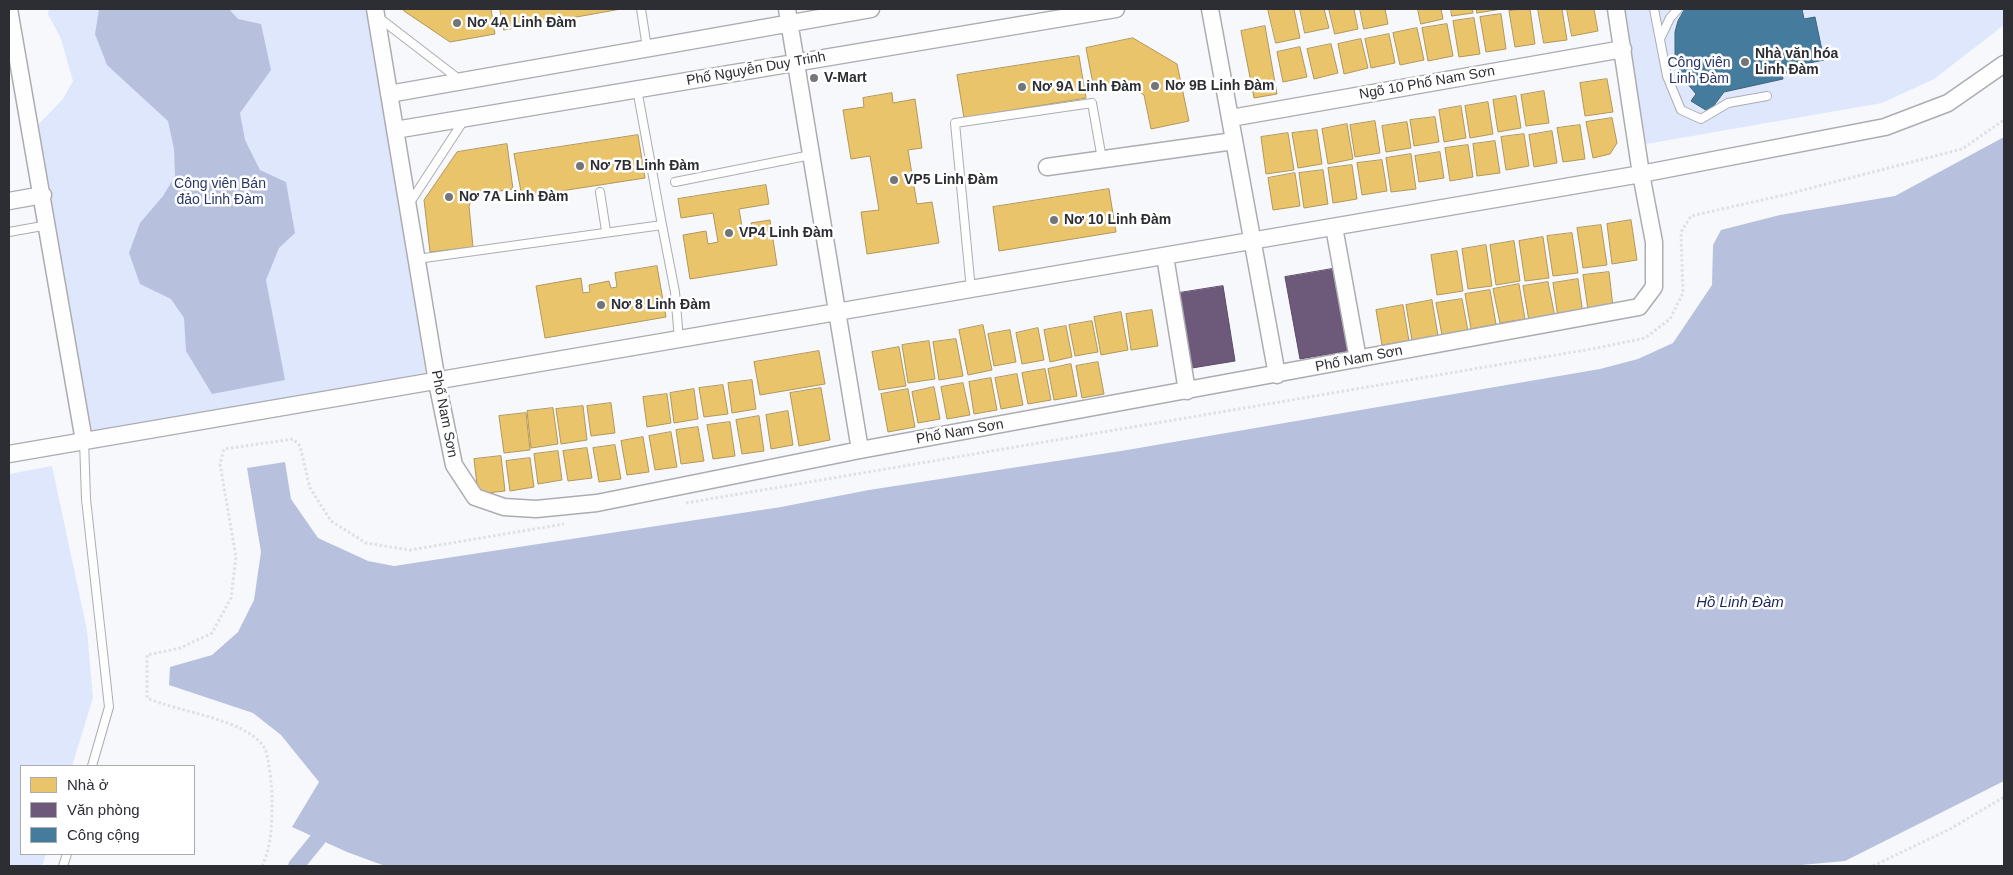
<!DOCTYPE html>
<html>
<head>
<meta charset="utf-8">
<style>
	body { margin:0 }
	#map { position:relative; width:2013px; height:875px; overflow:hidden; background:#f7f8fc; font-family:Arial,sans-serif }
	canvas { display:block }
	.frame { position:absolute; inset:0; border:10px solid #2d2e33; pointer-events:none }
	.legend { position:absolute; left:20px; top:765px; width:175px; height:90px; box-sizing:border-box; background:#fff; border:1px solid #ababad; margin:0; padding:6px 9px; list-style:none; font-size:15px; color:#2d2e33 }
	.legend li { display:flex; align-items:center; gap:10px; height:25px }
	.legend b { width:25px; border:1px solid #ababad }
</style>
</head>
<body>
<div id="map">
<canvas width="2013" height="875"></canvas>
<div class="frame"></div>
<ul class="legend">
<li><b style="height:14px;background:#e9c46a"></b>Nhà ở</li>
<li><b style="height:14px;background:#6d597a"></b>Văn phòng</li>
<li><b style="height:14px;background:#457b9d"></b>Công cộng</li>
</ul>
</div>
<script>
const context = document.querySelector('canvas').getContext('2d');
context.lineJoin = 'round';
function fill(path, color) { context.fillStyle = color; context.fill(path, 'evenodd'); }
function trace(path, color, width, dash) { context.strokeStyle = color; context.lineWidth = width; context.lineCap = dash ? 'butt' : 'round'; context.setLineDash(dash || []); context.stroke(path); }
function write(font, color, halo, rows, align = 'center') {
  context.font = font + ' Arial,sans-serif'; context.lineWidth = 5; context.setLineDash([]); context.textBaseline = 'middle'; context.strokeStyle = halo; context.fillStyle = color; for (const [text, x, y, turn = 0] of rows) {
    context.save(); context.translate(x, y); context.rotate((+turn || 0) * Math.PI / 180); context.textAlign = isNaN(turn) ? turn : align; if (halo) context.strokeText(text, 0, 0); context.fillText(text, 0, 0); context.restore();
  }
}
const green = new Path2D(`
	M49 9H370L427 383 84 441 31 132 63 99 73 81 61 39 48 14Z
	M1624 9H2004V25L1934 79 1882 103 1646 144Z
	M52 466 87 630 93 698 72 766H21V854H46L42 866H9V474Z`);
const water = new Path2D(`
	M99 9H229L238 19 261 24 271 70 240 113 245 140 260 170 286 182 295 233 279 248 266 280 285 380 212 394 186 351 184 318 171 299 140 284 129 253 140 223 163 196 175 176 174 149 168 121 107 65 95 34Z
	M2004 137V781L1845 861 1790 866H385L347 852 292 827 319 782 281 735 253 713 169 685 170 667 212 655 238 632 254 600 261 552 247 468 285 462 291 499 318 538 368 561 394 566 781 507 869 490 1121 451 1600 369 1638 359 1673 343 1712 285 1713 245 1721 230 1780 215 1895 196Z`);
const homes = new Path2D(`
	M404 9H491L495 34 450 42 404 11Z
	M500 9H621L504 30Z
	M1268 9H1294L1300 38 1276 43Z
	M1300 9H1324L1329 28 1305 33Z
	M1329 9H1354L1358 29 1335 34Z
	M1360 9H1385L1388 24 1364 29Z
	M1418 9H1441L1443 19 1421 24Z
	M1451 9H1472L1473 13 1452 16Z
	M1477 9H1502L1477 13Z
	M1530 9 1535 44 1515 47 1509 11Z
	M1538 9H1562L1567 40 1544 43Z
	M1567 9H1594L1598 31 1572 36Z
	M1501 14 1506 49 1486 52 1480 17Z
	M1474 18 1480 54 1459 57 1453 21Z
	M1447 24 1453 56 1428 61 1422 28Z
	M1265 26 1277 94 1254 98 1241 31Z
	M1417 28 1424 60 1400 65 1393 33Z
	M1389 34 1395 63 1371 68 1365 39Z
	M1133 38 1177 64 1189 121 1151 129 1144 95 1124 83 1094 89 1086 48Z
	M1361 39 1368 68 1344 74 1338 44Z
	M1331 44 1338 73 1314 79 1307 49Z
	M1300 47 1307 77 1283 82 1277 52Z
	M1079 56 1086 98 964 118 957 75Z
	M1607 79 1613 112 1585 116 1580 83Z
	M1544 91 1549 123 1526 126 1521 95Z
	M892 93 893 103 915 99 922 148 908 150 917 204 932 202 939 243 867 254 861 212 879 210 870 156 851 159 843 110 864 107 863 98Z
	M1516 96 1521 128 1498 132 1493 100Z
	M1488 102 1493 134 1470 138 1465 106Z
	M1461 106 1466 138 1444 142 1439 110Z
	M1435 117 1439 142 1414 146 1410 120Z
	M1612 118 1617 143 1610 154 1593 158 1586 122Z
	M1375 121 1380 153 1355 157 1350 125Z
	M1407 122 1411 148 1386 152 1382 126Z
	M1347 124 1353 159 1328 164 1322 129Z
	M1580 125 1585 159 1563 162 1557 128Z
	M1317 130 1322 164 1298 168 1292 133Z
	M1552 131 1557 163 1534 167 1529 135Z
	M1288 133 1294 170 1266 174 1261 137Z
	M1524 134 1529 166 1506 170 1501 137Z
	M638 135 645 178 522 197 514 154Z
	M1495 141 1500 173 1477 176 1473 144Z
	M507 144 513 189 474 195 469 206 473 247 430 252 424 200 457 152Z
	M1468 145 1473 177 1450 181 1445 148Z
	M1440 152 1444 178 1419 182 1415 156Z
	M1411 154 1416 189 1391 192 1386 158Z
	M1382 160 1387 191 1362 195 1357 163Z
	M1352 165 1357 199 1333 203 1328 168Z
	M1323 170 1328 204 1304 208 1299 173Z
	M1295 173 1300 206 1273 210 1268 178Z
	M766 185 769 204 739 209 744 238 753 237 751 223 770 220 777 265 690 279 683 235 706 231 708 244 718 242 713 213 681 218 678 199Z
	M1109 189 1116 232 999 251 993 207Z
	M1631 220 1637 260 1612 264 1607 224Z
	M1601 225 1607 265 1583 268 1577 228Z
	M1572 233 1578 273 1553 276 1547 236Z
	M1543 237 1549 278 1525 281 1519 241Z
	M1514 241 1520 281 1496 285 1490 245Z
	M1486 245 1492 286 1468 289 1462 249Z
	M1457 251 1463 291 1437 295 1431 255Z
	M657 266 666 317 545 338 536 286 581 278 583 293 590 292 589 285 609 281 611 288 617 287 615 273Z
	M1609 272 1613 307 1588 310 1583 275Z
	M1578 279 1583 314 1558 318 1553 283Z
	M1548 282 1555 317 1529 321 1523 286Z
	M1519 284 1525 319 1500 323 1493 289Z
	M1490 290 1496 324 1471 329 1465 294Z
	M1462 299 1468 331 1442 335 1436 303Z
	M1432 300 1438 336 1412 340 1406 305Z
	M1403 305 1409 341 1382 345 1376 310Z
	M1152 310 1158 346 1131 350 1126 314Z
	M1121 312 1128 350 1101 355 1094 317Z
	M1092 321 1098 352 1075 356 1069 325Z
	M983 325 992 370 968 375 959 330Z
	M1066 326 1072 357 1050 362 1044 330Z
	M1038 328 1044 360 1022 364 1016 333Z
	M1010 330 1016 362 994 366 988 334Z
	M956 339 963 376 939 380 933 342Z
	M929 341 935 379 908 383 902 345Z
	M899 347 906 386 879 390 872 352Z
	M819 351 825 384 760 395 754 362Z
	M1098 362 1104 394 1082 398 1076 366Z
	M1071 364 1077 396 1054 400 1048 369Z
	M1045 369 1051 400 1028 404 1022 373Z
	M1017 374 1023 405 1001 409 995 378Z
	M991 378 997 410 974 414 969 382Z
	M752 380 756 409 732 413 728 383Z
	M963 383 970 415 947 419 941 387Z
	M723 385 728 414 704 417 699 388Z
	M934 387 940 419 918 423 912 392Z
	M821 388 830 440 799 446 790 393Z
	M694 389 698 419 674 423 670 393Z
	M908 389 915 427 888 432 881 394Z
	M667 394 671 423 647 427 643 397Z
	M611 403 615 433 591 436 587 406Z
	M583 406 587 440 561 444 556 409Z
	M553 408 558 444 531 448 527 411Z
	M788 411 793 445 771 449 766 415Z
	M526 413 530 450 504 453 499 416Z
	M759 416 764 451 742 454 736 420Z
	M730 422 735 456 713 459 707 425Z
	M698 427 704 461 681 464 676 430Z
	M671 432 677 467 655 470 649 436Z
	M643 437 649 472 627 475 621 441Z
	M615 445 621 479 599 482 593 448Z
	M587 448 592 478 568 481 563 451Z
	M558 451 562 480 538 484 534 454Z
	M501 456 505 491 478 494 474 459Z
	M530 458 534 487 510 491 506 461Z`);
const offices = new Path2D(`
	M1332 269 1347 351 1300 359 1285 277Z
	M1223 286 1235 361 1192 368 1179 293Z`);
const public = new Path2D(`
	M1685 9H1802L1804 19 1815 17 1824 60 1804 64 1805 69 1782 74 1783 79 1724 92 1709 112 1691 101 1696 94 1682 77 1675 55V32L1678 21Z`);
const canal = new Path2D(`
	M296 866 318 839`);
const path = new Path2D(`
	M686 503 1597 348 1645 338 1670 319 1683 293 1681 232 1691 216 1784 195 1962 149 2004 120
	M262 866C272 846 272 820 272 798 272 788 269 758 265 749 249 719 177 712 147 698V655L180 648 212 633 231 598 236 557 220 464 224 449 293 439 300 446 310 488 331 521 366 543 410 550 564 524
	M1873 866 1950 829 2004 797`);
const lane = new Path2D(`
	M641 9 647 48
	M1654 9 1667 76 1681 110 1701 119 1728 103 1767 96
	M378 17 460 80
	M1660 39 1670 18 1678 9
	M637 89 662 225
	M675 182 811 155
	M600 192 606 231
	M409 204 464 120
	M9 232 48 225
	M417 259 662 225 675 292 679 340
	M971 290 955 123 1092 103 1102 159
	M84 441 86 499 109 707 92 766
	M63 866 67 854`);
const street = new Path2D(`
	M9 9 84 441
	M375 9 437 382 454 465 475 497 504 507 536 509 597 503 860 450 1639 307 1654 287V242L1641 174 1616 9
	M787 9 860 450
	M1210 9 1277 375
	M389 94 871 9
	M1231 118 1623 49
	M395 130 1116 9
	M1047 167 1234 141
	M9 201 43 195
	M1334 227 1358 359
	M1165 256 1187 391
	M9 454 1641 174 1885 127 1948 103 2004 64`);
const markers = [
	[457,23,5,"#747579"],
	[1745,62,5,"#747579"],
	[814,78,5,"#747579"],
	[1155,86,5,"#747579"],
	[1022,87,5,"#747579"],
	[580,166,5,"#747579"],
	[894,180,5,"#747579"],
	[449,197,5,"#747579"],
	[1054,220,5,"#747579"],
	[729,233,5,"#747579"],
	[601,305,5,"#747579"]
];
const poiNames = [
	["Nơ 4A Linh Đàm",467,23],
	["Nhà văn hóa",1755,54],
	["Linh Đàm",1755,70],
	["V-Mart",824,78],
	["Nơ 9B Linh Đàm",1165,86],
	["Nơ 9A Linh Đàm",1032,87],
	["Nơ 7B Linh Đàm",590,166],
	["VP5 Linh Đàm",904,180],
	["Nơ 7A Linh Đàm",459,197],
	["Nơ 10 Linh Đàm",1064,220],
	["VP4 Linh Đàm",739,233],
	["Nơ 8 Linh Đàm",611,305]
];
const parkNames = [
	["Công viên",1699,63],
	["Linh Đàm",1699,79],
	["Công viên Bán",220,184],
	["đảo Linh Đàm",220,200]
];
const streetNames = [
	["Phố Nguyễn Duy Trinh",756,69,-10],
	["Ngõ 10 Phố Nam Sơn",1427,83,-10],
	["Phố Nam Sơn",1359,359,-11],
	["Phố Nam Sơn",444,414,79],
	["Phố Nam Sơn",960,432,-10]
];
const waterNames = [
	["Hồ Linh Đàm",1740,603]
];
fill(green, '#dfe7fd');
fill(water, '#b7c1de');
fill(homes, '#e9c46a');
trace(homes, '#b1975a', 1);
fill(offices, '#6d597a');
trace(offices, '#5a4c65', 1);
fill(public, '#457b9d');
trace(public, '#3e647d', 1);
trace(canal, '#b7c1de', 16);
trace(lane, '#acadb1', 10);
trace(street, '#acadb1', 19);
trace(path, '#e0e0e2', 3, [2.5, 2.5]);
trace(lane, '#fefeff', 8);
trace(street, '#fefeff', 16);
for (const [x, y, r, color] of markers) { const dot = new Path2D(); dot.arc(x, y, r, 0, 2 * Math.PI); context.fillStyle = color; context.fill(dot); trace(dot, '#fff', 2); }
write('bold 14px', '#2d2e33', '#fff', poiNames, 'left');
write('14px', '#293668', '#fff', parkNames);
write('14px', '#2d2e33', '#fff', streetNames);
write('italic 15px', '#1b2757', '#fff', waterNames);
</script>
</body>
</html>
